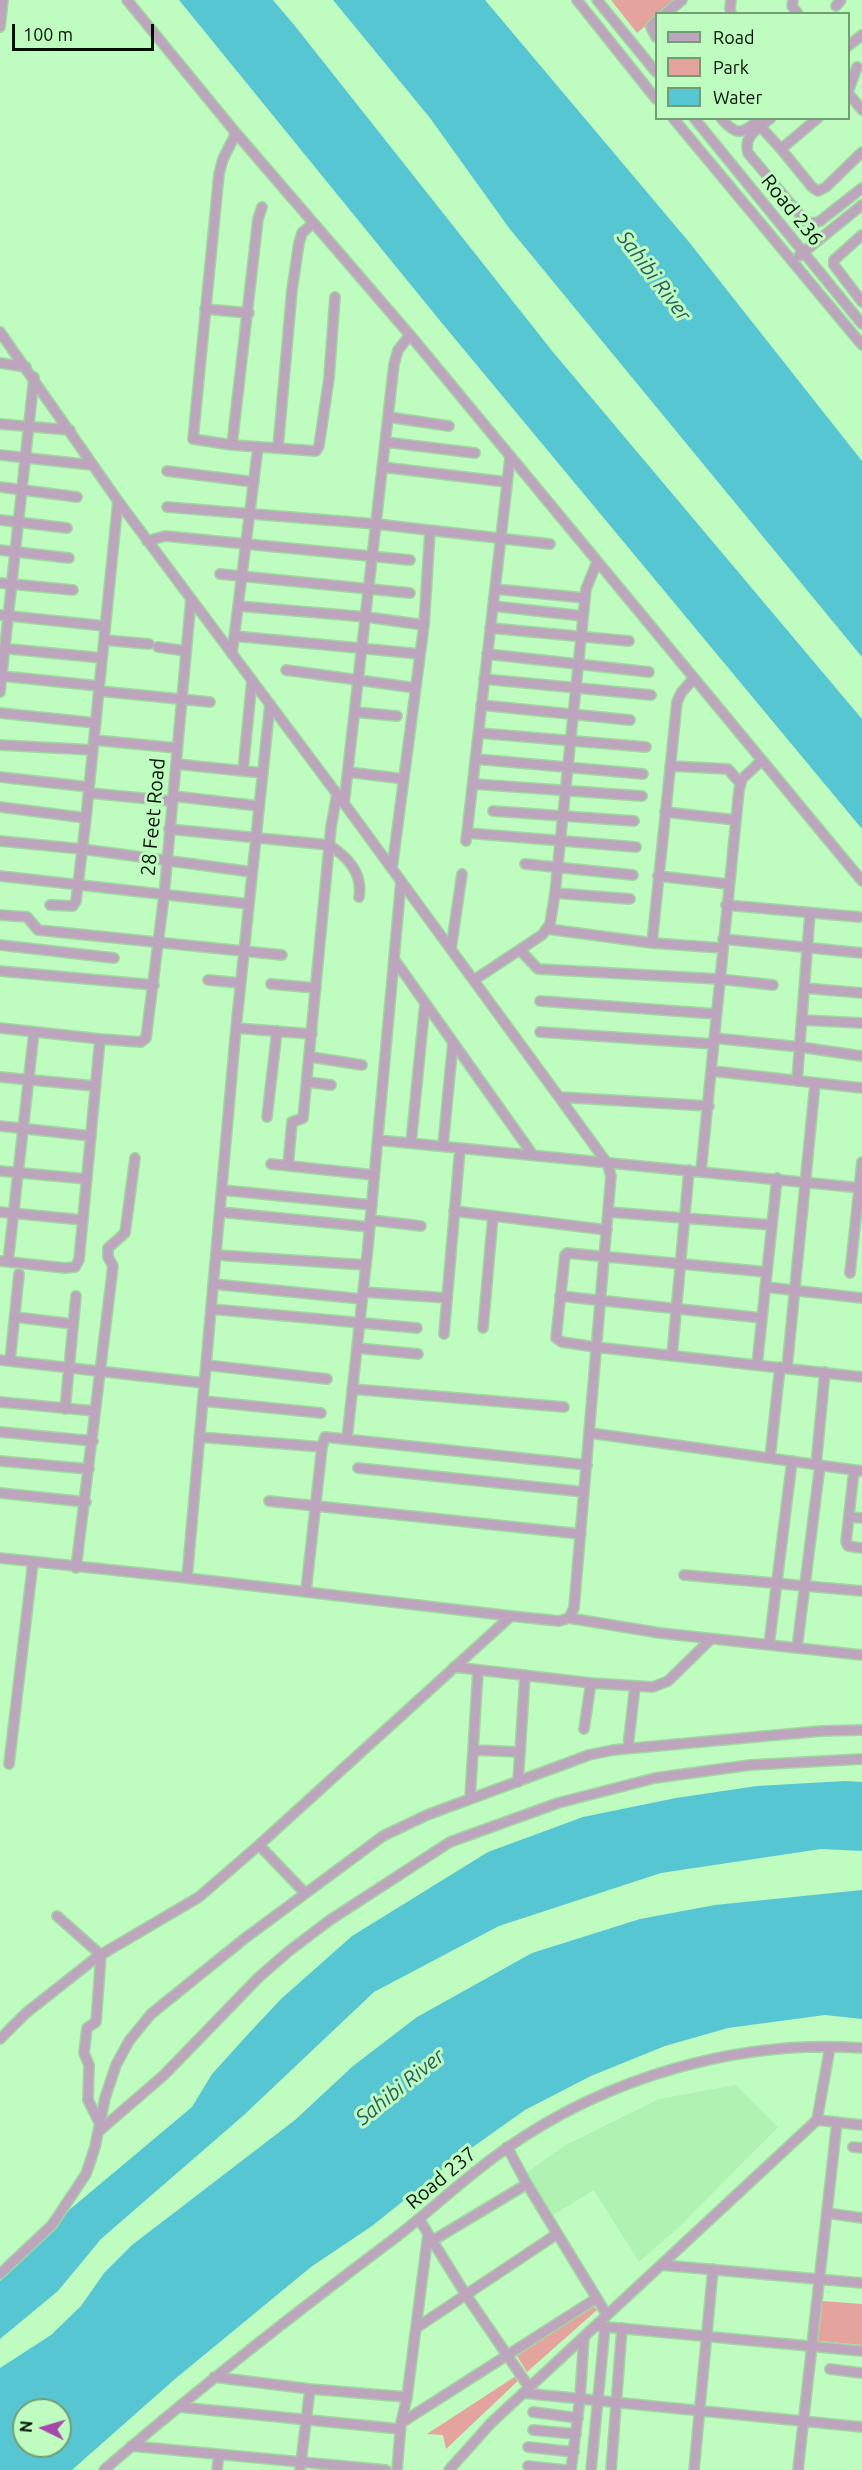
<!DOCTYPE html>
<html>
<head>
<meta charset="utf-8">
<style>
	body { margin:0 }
	#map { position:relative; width:862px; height:2470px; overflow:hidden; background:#befcc0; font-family:Ubuntu,sans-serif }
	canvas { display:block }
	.legend { position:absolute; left:655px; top:12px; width:195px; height:108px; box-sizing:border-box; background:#befcc0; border:2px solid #729e74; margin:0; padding:8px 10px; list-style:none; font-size:18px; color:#001201 }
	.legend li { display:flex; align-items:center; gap:12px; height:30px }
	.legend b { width:30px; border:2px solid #729e74 }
	.north { position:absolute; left:12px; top:2398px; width:60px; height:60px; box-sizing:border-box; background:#befcc0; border:2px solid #729e74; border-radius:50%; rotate:275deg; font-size:16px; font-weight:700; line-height:24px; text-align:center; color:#001201 }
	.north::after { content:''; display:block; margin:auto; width:21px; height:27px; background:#a746ad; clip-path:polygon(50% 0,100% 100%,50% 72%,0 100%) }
	.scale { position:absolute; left:12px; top:24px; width:142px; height:27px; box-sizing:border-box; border:3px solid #001201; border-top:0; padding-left:8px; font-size:18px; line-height:21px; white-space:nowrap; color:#001201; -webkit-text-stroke:4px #befcc0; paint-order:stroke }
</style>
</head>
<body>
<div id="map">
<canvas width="862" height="2470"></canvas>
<ul class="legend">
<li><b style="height:8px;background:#bea5be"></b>Road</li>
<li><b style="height:16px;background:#e4a49d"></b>Park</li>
<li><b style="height:16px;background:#57c6d3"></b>Water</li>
</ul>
<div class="north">N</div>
<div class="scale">100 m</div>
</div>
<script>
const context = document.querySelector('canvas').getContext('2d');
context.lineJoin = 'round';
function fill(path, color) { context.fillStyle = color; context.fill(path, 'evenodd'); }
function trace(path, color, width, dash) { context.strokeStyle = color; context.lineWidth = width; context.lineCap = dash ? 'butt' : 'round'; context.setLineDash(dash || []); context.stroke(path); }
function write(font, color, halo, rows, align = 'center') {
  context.font = font + ' Ubuntu,sans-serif'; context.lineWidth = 6; context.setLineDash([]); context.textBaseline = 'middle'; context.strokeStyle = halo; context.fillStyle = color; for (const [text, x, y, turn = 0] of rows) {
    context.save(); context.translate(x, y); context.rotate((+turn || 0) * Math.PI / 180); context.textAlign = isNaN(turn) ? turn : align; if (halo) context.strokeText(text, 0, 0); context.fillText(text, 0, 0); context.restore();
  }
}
const built = new Path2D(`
	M736 2085 778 2127 679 2227 639 2262 594 2190 550 2217 522 2176 564 2146 659 2099Z`);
const green = new Path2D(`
	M611 0H677L661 13 656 14V17L637 33Z
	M822 2301 862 2304V2345L818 2341Z
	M592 2305 597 2310 527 2372 517 2356Z
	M519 2374 522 2377 446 2449 443 2435 427 2434Z`);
const water = new Path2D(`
	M179 0H273L295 26 553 352 862 719V829L441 322Z
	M333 0H485L689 242 862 461V657L509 228 430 118Z
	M845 1781 862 1782V1851L821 1849 661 1873 499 1926 374 1992 244 2115 101 2239 58 2291 0 2339V2281L31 2252 68 2211 192 2107 212 2074 251 2031 281 1999 352 1936 488 1852 583 1817 676 1798 757 1786Z
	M862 1890V2019L825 2015 728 2028 665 2046 591 2076 525 2110 456 2159 372 2226 311 2267 175 2379 72 2470H0V2368L51 2335 81 2306 104 2273 132 2245 295 2120 353 2066 417 2017 532 1953 640 1919 715 1905ZM24 2410H60V2446H24Z`);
const minor = new Path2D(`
	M127 0 236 133 410 335 862 881
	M577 0 656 99
	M597 0 656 72
	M793 0 792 6 798 14
	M836 6 841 0
	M665 14 682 0
	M731 14 730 8 731 0
	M656 21 651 27 656 37
	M0 27 3 0
	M848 46 862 35
	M848 92 857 67
	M848 93 862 110
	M673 118 862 345
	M694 118 862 324
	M721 118C737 138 744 133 761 118
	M771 118C759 128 743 135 748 153L806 222 815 223 820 221 862 188
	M818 118 781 149 812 187 818 191 826 187 862 152
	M761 127 781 149
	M236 133 223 159 219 174 193 439 232 445 316 451 319 446 329 378 335 297
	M862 235 834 260V265L862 302
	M799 256 862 205
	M205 309 249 313
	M0 332 118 501 349 810 559 1097 607 1163 611 1176 574 1608 569 1618 559 1621 511 1616 187 1578 0 1558
	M0 363 26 367
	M388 417 449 426
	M0 424 70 430
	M385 442 475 453
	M232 445 258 219 262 207
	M278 448 292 290 299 243 302 233 313 223
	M0 455 92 465
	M382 467 507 482
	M167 471 254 482
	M0 487 77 497
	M167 507 376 524 550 544
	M0 520 67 528
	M147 541 165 536 410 560
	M0 550 69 558
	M220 574 410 593
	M0 583 73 590
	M495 589 585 598
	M238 606 367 617 424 625
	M493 606 583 616
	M0 615 105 626
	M490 628 629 641
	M234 636 420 654
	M104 640 149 644
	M158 647 186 651
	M0 648 102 658
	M232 654 258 447
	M487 654 649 672
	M286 670 416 688
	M2 676 99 686
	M484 679 651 695
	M99 691 210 702
	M0 692 34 377
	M481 705 630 720
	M355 712 397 716
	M0 713 96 723
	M479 733 646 747
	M94 740 177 748
	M0 745 93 750
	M476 759 643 774
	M176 764 263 773
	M670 766 728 769 740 783
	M243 771 252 680
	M348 772 404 779
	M0 777 89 787
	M474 784 642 796
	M89 793 172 801
	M173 796 259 806
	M344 804 394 364 398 350 410 335
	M0 807 86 818
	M493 811 634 821
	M665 812 736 820
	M169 829 329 845C348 857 363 874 359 897
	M467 833 636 847
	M0 841 82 849 252 872
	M466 841 510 458
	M525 864 633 875
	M392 869 424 625 430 531
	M0 876 249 904
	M658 876 728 884
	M555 893 630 899
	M50 905 73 906 76 901 86 818 118 501
	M726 905 859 917
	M0 915 27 917 38 930 282 955
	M548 929 652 943 722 948
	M723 939 862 953
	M652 943 677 702 681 693 693 679
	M0 945 114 958
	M451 949 462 874
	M520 950 538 969 719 979 773 985
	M394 959 533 1155
	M0 971 154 985
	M208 980 241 983
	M474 980 542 935 550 924 555 893 586 589 597 562
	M271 984 316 988
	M804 988 862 993
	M540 1001 716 1014
	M802 1020 862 1023
	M0 1028 100 1039 141 1042 146 1038 164 896 191 599
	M236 1028 312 1034
	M540 1032 714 1044
	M714 1038 800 1047 862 1056
	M311 1057 362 1065
	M712 1071 862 1088
	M0 1077 95 1086
	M797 1081 810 913
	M308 1082 331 1085
	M559 1097 709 1106
	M267 1117 277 1031
	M0 1126 91 1136
	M378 1140 862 1188
	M411 1143 425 1003
	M443 1146 453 1042
	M271 1164 374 1175
	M288 1166 292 1122 303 1118 331 827 337 794
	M0 1171 87 1179
	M701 1171 739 790 742 779 762 760
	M222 1190 372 1205
	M454 1211 607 1230
	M0 1212 83 1220
	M220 1212 370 1227
	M608 1212 772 1225
	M370 1220 421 1226
	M216 1255 366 1265
	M0 1261 65 1268 75 1267 79 1260 100 1039
	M8 1262 34 1032
	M767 1272 567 1253 565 1255 556 1338 562 1342 595 1347 862 1377
	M850 1273 862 1162
	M213 1284 362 1299
	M765 1287 862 1298
	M363 1292 447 1298
	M560 1296 762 1318
	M211 1309 417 1328
	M15 1317 73 1324
	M483 1328 493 1216
	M444 1334 460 1148
	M357 1348 418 1354
	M672 1356 689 1170
	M0 1360 204 1383
	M10 1361 19 1274
	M206 1365 327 1379
	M757 1365 777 1178
	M787 1368 815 1084
	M352 1389 564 1407
	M203 1401 321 1413
	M0 1402 95 1411
	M65 1409 76 1296
	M0 1432 93 1441
	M590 1433 862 1471
	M199 1437 322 1447
	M347 1439 368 1246 401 881
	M770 1458 780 1367
	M0 1461 89 1469
	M816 1465 825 1372
	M358 1468 584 1492
	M854 1470 846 1542 848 1546 862 1548
	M0 1493 86 1502
	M269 1501 581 1534
	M849 1517 862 1518
	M76 1568 113 1266 108 1257V1248L125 1233 135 1158
	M684 1575 862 1591
	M187 1578 236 1028 270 704
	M306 1591 322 1447 325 1437 587 1465
	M569 1618 660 1633 862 1655
	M769 1645 792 1461
	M797 1648 820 1465
	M454 1667 591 1683 653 1687 668 1681 711 1639
	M584 1729 591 1683
	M628 1747 635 1686
	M473 1750 520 1752 518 1782
	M520 1752 525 1675
	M9 1764 33 1562
	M470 1799 478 1670
	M259 1845 511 1616
	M57 1916 101 1955 96 2022 87 2028 84 2053 89 2065 88 2100 100 2124
	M0 2039 26 2013 97 1957 199 1897 259 1845 305 1893
	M817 2120 862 2125
	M98 2132 164 2075 259 1977 289 1951 330 1920 450 1842 558 1803 655 1778 750 1765 862 1759
	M507 2147 527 2184 607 2315
	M853 2147 862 2148
	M827 2213 862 2218
	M419 2219 466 2295 529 2387
	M432 2241 527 2184
	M661 2265 862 2283
	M0 2274 52 2225 86 2174 95 2147 105 2098 116 2065 129 2041 151 2014 244 1939 383 1836 427 1815 589 1755 613 1750 821 1731 862 1730
	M596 2326 862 2351
	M416 2328 557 2234
	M830 2369 862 2373
	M214 2377 310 2389 407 2397
	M523 2393 862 2427
	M179 2407 400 2429
	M533 2412 578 2418
	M401 2423 597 2298
	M533 2430 576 2434
	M131 2446 386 2470
	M528 2447 574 2452
	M528 2466 566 2470
	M104 2470C195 2391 290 2317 387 2244 428 2214 464 2177 507 2148 608 2077 739 2039 862 2048
	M217 2470 219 2455
	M300 2470 310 2389
	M397 2470 401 2423 407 2397 428 2234
	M449 2470 491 2423 817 2120 830 2047
	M571 2470 580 2398 584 2337
	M591 2470 605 2327
	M611 2470 622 2328
	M694 2470 713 2269
	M798 2470 837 2122`);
const streetNames = [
	["Road 236",792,210,51],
	["28 Feet Road",153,817,-85],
	["Road 237",441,2178,-40]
];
const waterNames = [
	["Sahibi River",654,276,53],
	["Sahibi River",400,2087,-39]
];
fill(built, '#aff2b1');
fill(green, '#e4a49d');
fill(water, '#57c6d3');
trace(minor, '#a0d7a1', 12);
trace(minor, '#bea5be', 9);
write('20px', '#001201', '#befcc0', streetNames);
write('italic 21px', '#2a5b60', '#befcc0', waterNames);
</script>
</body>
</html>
